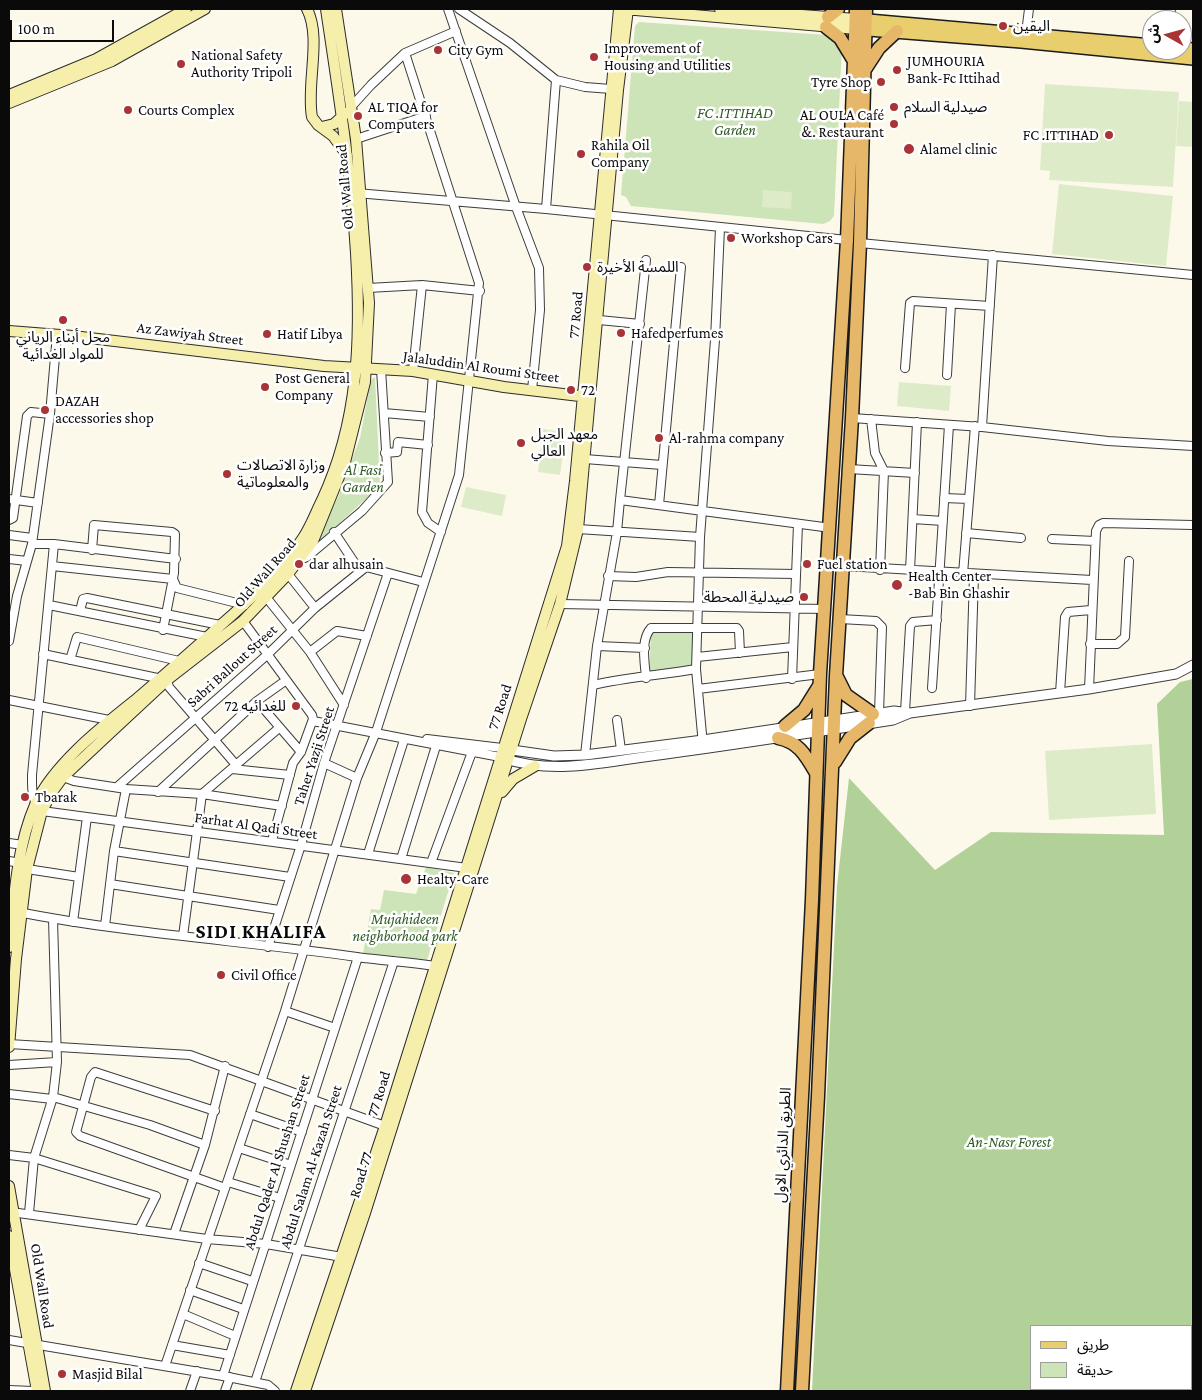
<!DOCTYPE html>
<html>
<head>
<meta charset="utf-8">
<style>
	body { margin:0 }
	#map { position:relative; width:1202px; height:1400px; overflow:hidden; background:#fdf9ea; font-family:"Crimson Pro","Noto Sans Arabic",serif }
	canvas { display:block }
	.frame { position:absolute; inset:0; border:10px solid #0a0a0a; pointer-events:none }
	.legend { position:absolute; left:1030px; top:1325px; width:162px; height:65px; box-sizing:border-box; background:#fff; border:1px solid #9d9d9d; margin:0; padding:6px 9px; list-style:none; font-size:15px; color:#0a0a0a }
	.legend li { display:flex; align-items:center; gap:10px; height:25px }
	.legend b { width:25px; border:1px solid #9d9d9d }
	.north { position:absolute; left:1142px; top:10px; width:50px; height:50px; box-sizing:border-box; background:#fff; border:1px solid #9d9d9d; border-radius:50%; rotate:277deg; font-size:14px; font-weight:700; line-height:20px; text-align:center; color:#0a0a0a }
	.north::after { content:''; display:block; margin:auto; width:18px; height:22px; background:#aa3336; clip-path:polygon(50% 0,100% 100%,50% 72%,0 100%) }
	.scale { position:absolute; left:10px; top:20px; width:104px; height:22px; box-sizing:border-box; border:2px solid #0a0a0a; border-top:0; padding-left:6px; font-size:15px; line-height:18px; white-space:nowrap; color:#0a0a0a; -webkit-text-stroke:4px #fff; paint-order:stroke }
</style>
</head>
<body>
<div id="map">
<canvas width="1202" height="1400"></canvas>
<div class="frame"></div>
<ul class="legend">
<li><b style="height:6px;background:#e9ce6e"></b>طريق</li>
<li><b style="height:14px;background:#cde3b8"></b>حديقة</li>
</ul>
<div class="north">ش</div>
<div class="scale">100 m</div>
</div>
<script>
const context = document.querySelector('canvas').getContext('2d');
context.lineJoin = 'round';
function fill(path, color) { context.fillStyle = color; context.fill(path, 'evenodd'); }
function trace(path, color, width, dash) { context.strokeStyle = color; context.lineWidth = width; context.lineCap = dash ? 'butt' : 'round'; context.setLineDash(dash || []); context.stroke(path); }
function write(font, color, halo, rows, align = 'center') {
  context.font = font + ' "Crimson Pro","Noto Sans Arabic",serif'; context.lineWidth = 5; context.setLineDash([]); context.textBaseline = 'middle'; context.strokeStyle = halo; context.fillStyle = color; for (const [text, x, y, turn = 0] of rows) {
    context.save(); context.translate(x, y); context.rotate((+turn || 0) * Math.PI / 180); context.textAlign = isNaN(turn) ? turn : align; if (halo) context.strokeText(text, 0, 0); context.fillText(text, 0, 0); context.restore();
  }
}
const green = new Path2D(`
	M639 22 826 35 842 45 834 216 830 221 823 224 631 206 626 197 621 195 635 26Z
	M375 377 380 486 311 549 338 497 360 438 371 380Z
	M692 631 693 667 649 676 651 633Z
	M426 867 454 873 427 960 363 954 371 909 380 910 384 890 416 894Z`);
const forest = new Path2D(`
	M1193 679V1391H812L837 886 849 778 935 870 991 832 1164 835 1157 704 1180 682ZM1031 1326H1191V1389H1031Z`);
const pitch = new Path2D(`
	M1045 84 1179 92 1173 187 1049 180 1050 171 1040 170Z
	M1179 101 1193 102V147L1176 146Z
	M1059 184 1173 196 1166 266 1052 254Z
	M763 190 792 192 791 209 762 207Z
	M899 382 951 386 949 411 897 406Z
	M543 429 566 432 560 475 538 472Z
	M466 487 506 495 502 516 461 507Z
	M1152 744 1156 814 1049 820 1045 751Z`);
const minor = new Path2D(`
	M448 9 516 207 539 268 540 310 532 390
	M459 9 510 43 556 80 585 87 611 89
	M1170 20 1171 9
	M1026 33 1029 9
	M351 107 371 85 405 53 456 31
	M356 139 426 116
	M356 193 546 209 847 240
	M546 209 556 80
	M860 243 1193 275
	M646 260 620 500 831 528
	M368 288 422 285
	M599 320 640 324
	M905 368 910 303 913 301 990 306
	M413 371 422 285 480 291
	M433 374 422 512 428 523 441 532
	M947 375 951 304
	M384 413 430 417
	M852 418 982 427 1108 441 1193 446
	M871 419 875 453 884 471 880 570
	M982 427 993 255
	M385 453 397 452 398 442 428 445
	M585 459 662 465
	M849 469 915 473
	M944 498 969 499
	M9 499 38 503
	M659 505 681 267
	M913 519 943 521
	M9 520 13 518 27 416 31 412 50 414
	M578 529 700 537
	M334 532 360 571
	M966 533 1021 538
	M9 535 32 538
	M1052 539 1095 541
	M32 544H54L176 559
	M54 544 32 775C32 789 31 801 42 811L467 868
	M92 550 94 525 172 532 175 534 174 573 163 630
	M9 559 27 561
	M299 560 307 557 362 511 388 482 381 369
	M52 566 173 579 177 588 245 605
	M844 566 1092 580
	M910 571 917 422
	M288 574 315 608
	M963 574 975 426
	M608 576 636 577 668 572 796 574
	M266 597 310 652 344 705
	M560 604 824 609
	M49 605 207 637
	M80 611 83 599 87 598 220 625
	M840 619 876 621 882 627 879 713
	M243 621 312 715 313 719 301 752 293 763 272 841
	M9 641 17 596 32 544 50 414 57 334
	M1090 644H1117L1125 637 1129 561
	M597 646 645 648
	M310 652 337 631 367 636
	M43 654 167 680 169 687 237 766
	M697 657 793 647
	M70 660 77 637 179 661
	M646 678C645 663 640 640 651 628H737L739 631 740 653
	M792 679 798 524
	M593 685C626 677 662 675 696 669
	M932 688 949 425
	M698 689 820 674
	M1089 689 1096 531 1099 525 1103 523 1193 525
	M1060 693 1065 617 1068 612 1091 610
	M9 700 109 720
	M257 701 301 752
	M970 706 974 575
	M905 712 910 626 913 622 937 620
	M617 720 621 750
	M313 721 500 757
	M427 739 502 748
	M703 745 696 669 700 537 715 340 720 228
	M585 755 597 646 617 532 620 500
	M324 763 357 778
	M232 769 290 775
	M63 777 74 781 126 789 202 794 282 806
	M117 787 267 655 315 608 366 567 423 582
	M158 792 257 701 285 681
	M9 843 23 845
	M114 851 290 877
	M368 854 404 740
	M401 859 436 746
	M9 861 20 863
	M431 863 472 752
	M27 869 79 877
	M110 884 279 910
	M18 912C130 934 245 941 357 957 385 961 413 962 440 967
	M73 922 87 817
	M105 926 114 851 126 789
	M183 936 202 794 279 728
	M268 947 301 845 324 763 388 573
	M285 1011 335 1028
	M9 1044 190 1055 385 1126
	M9 1065 57 1062
	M9 1094 52 1099
	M53 1097 150 1125 205 1145
	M215 1111 95 1072 91 1077 76 1132 80 1136 225 1188
	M250 1114 302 1132
	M239 1148 291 1165
	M9 1155 34 1158 156 1196 139 1230
	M228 1182 280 1198
	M11 1212 207 1239 266 1244 342 1257
	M29 1213 34 1158 53 1097 57 1062 53 919
	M174 1234 205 1145 225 1066
	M199 1263 252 1281
	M190 1290 243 1309
	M183 1314 235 1336
	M9 1340 223 1376 268 1385 275 1391
	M172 1345 230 1355
	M165 1366 285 1011 357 778 376 732 459 475 479 283 405 53
	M223 1376 358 957
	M255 1382 394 961
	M9 1390 33 1391
	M190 1391 197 1371
	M225 1391 230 1377`);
const tertiary = new Path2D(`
	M505 749 554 756 585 755 703 740 894 711 910 713 1089 689 1176 674 1193 665
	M502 758C552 774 593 764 644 757 727 746 810 733 893 720L910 713`);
const secondary = new Path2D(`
	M307 9C322 38 306 84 312 117L318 125 333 136 347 155
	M624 9 856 29
	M720 9 856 19
	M9 95 96 59 186 9
	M9 103 112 61 205 9
	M322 127 334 124 346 113
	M9 331 73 336 324 366 413 371 504 387 588 397
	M502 792 513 779 535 766
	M9 947C14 901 16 849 35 805 53 765 100 728 134 701 161 678 188 654 214 631 247 602 279 575 303 538 311 526 316 512 322 500 359 421 361 338 356 253 351 171 338 90 326 9
	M9 1047 16 959 27 869 42 811 52 792 63 777 110 733 167 680 243 621 288 574 313 541 345 462 365 382 369 303 356 139 336 9
	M9 1186 45 1391
	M9 1236 37 1391
	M296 1391 385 1126 567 546 575 481 619 9
	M305 1391 365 1213 521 719 560 604 578 529 618 90 628 9`);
const primary = new Path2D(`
	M857 19 1152 45
	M856 29 1021 42 1193 59
	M1182 48 1193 49`);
const trunk = new Path2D(`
	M828 17 838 9
	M826 27 840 38 854 61
	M866 68 879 48 897 31
	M837 677 846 695 873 714
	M785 726 804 710 819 686
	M778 738C799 742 806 756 816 773
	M835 762 850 738 869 723
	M787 1391 812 900 820 674 847 240 856 9
	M802 1391 818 1096 836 676 852 418 860 243 866 9`);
const markers = [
	[1003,26,5,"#aa3336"],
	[438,50,5,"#aa3336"],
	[594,57,5,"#aa3336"],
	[181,64,5,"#aa3336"],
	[897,70,5,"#aa3336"],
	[881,82,5,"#aa3336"],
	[894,107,5,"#aa3336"],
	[128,110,5,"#aa3336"],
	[358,116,5,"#aa3336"],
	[894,124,5,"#aa3336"],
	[1109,135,5,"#aa3336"],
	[909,149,6,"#aa3336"],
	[581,154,5,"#aa3336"],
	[731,238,5,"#aa3336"],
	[587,267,5,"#aa3336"],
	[63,320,5,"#aa3336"],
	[621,333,5,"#aa3336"],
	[267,334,5,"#aa3336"],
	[265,387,5,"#aa3336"],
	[571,390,5,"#aa3336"],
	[45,410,5,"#aa3336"],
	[659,438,5,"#aa3336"],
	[521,443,5,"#aa3336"],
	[227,474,5,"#aa3336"],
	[299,564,5,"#aa3336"],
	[807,564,5,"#aa3336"],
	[897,585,6,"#aa3336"],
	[804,597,5,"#aa3336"],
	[296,706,5,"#aa3336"],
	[25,797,5,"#aa3336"],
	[406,879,6,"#aa3336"],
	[221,975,5,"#aa3336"],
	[62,1374,5,"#aa3336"]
];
const poiNames = [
	["اليقين",1013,26],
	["Improvement of",604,48],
	["Housing and Utilities",604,65],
	["City Gym",448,50],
	["National Safety",191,55],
	["Authority Tripoli",191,72],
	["JUMHOURIA",907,61],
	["Bank-Fc Ittihad",907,78],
	["Tyre Shop",871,82,"right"],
	["AL TIQA for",368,107],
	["Computers",368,124],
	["صيدلية السلام",904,107],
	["Courts Complex",138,110],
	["AL OULA Café",884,115,"right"],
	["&. Restaurant",884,132,"right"],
	["FC .ITTIHAD",1099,135,"right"],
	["Rahila Oil",591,145],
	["Company",591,162],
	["Alamel clinic",920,149],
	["Workshop Cars",741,238],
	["اللمسة الأخيرة",597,267],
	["Hafedperfumes",631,333],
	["Hatif Libya",277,334],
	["محل أبناء الرياني",63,337,"center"],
	["للمواد الغدائية",63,354,"center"],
	["Post General",275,378],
	["Company",275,395],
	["72",581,390],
	["DAZAH",55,401],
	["accessories shop",55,418],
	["معهد الجبل",531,434],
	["العالي",531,451],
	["Al-rahma company",669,438],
	["وزارة الاتصالات",237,465],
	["والمعلوماتية",237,482],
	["dar alhusain",309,564],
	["Fuel station",817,564],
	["Health Center",908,576],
	["-Bab Bin Ghashir",908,593],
	["صيدلية المحطة",794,597,"right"],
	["72 للغدائيه",286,706,"right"],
	["Tbarak",35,797],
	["Healty-Care",417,879],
	["Civil Office",231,975],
	["Masjid Bilal",72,1374]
];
const parkNames = [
	["FC .ITTIHAD",735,113],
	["Garden",735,130],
	["Al Fasi",363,470],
	["Garden",363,487],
	["Mujahideen",405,919],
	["neighborhood park",405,936],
	["An-Nasr Forest",1009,1142]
];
const streetNames = [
	["Old Wall Road",345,187,-95],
	["77 Road",576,315,-85],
	["Az Zawiyah Street",190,334,7],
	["Jalaluddin Al Roumi Street",481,367,8],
	["Old Wall Road",265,573,-49],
	["Sabri Ballout Street",232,666,-42],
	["77 Road",500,707,-72],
	["Taher Yazji Street",314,756,-72],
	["Farhat Al Qadi Street",256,826,8],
	["77 Road",379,1094,-73],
	["الطريق الدائري الاول",783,1145,-87],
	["Abdul Qader Al Shushan Street",277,1162,-72],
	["Abdul Salam Al-Kazah Street",311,1167,-72],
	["Road 77",361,1175,-73],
	["Old Wall Road",42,1286,81]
];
const districtNames = [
	["SIDI KHALIFA",261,932]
];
fill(green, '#cde3b8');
fill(forest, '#b1d199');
fill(pitch, '#deebc9');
trace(minor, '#3d3d3d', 10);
trace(tertiary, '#3d3d3d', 11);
trace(secondary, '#2c2c2c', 12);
trace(primary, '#1b1b1b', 14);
trace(trunk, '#1b1b1b', 15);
trace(minor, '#fff', 8);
trace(tertiary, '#fff', 9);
trace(secondary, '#f6efac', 10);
trace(primary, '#e9ce6e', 11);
trace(trunk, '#e6b768', 12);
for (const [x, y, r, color] of markers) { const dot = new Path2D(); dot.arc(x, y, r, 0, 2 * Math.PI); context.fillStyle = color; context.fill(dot); trace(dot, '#fff', 2); }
write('15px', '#0a0a0a', '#fff', poiNames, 'left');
write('italic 15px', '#2d5a23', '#fff', parkNames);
write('15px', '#0a0a0a', '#fff', streetNames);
context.letterSpacing = '1px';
write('bold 20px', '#0a0a0a', '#fff', districtNames);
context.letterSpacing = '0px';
</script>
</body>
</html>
